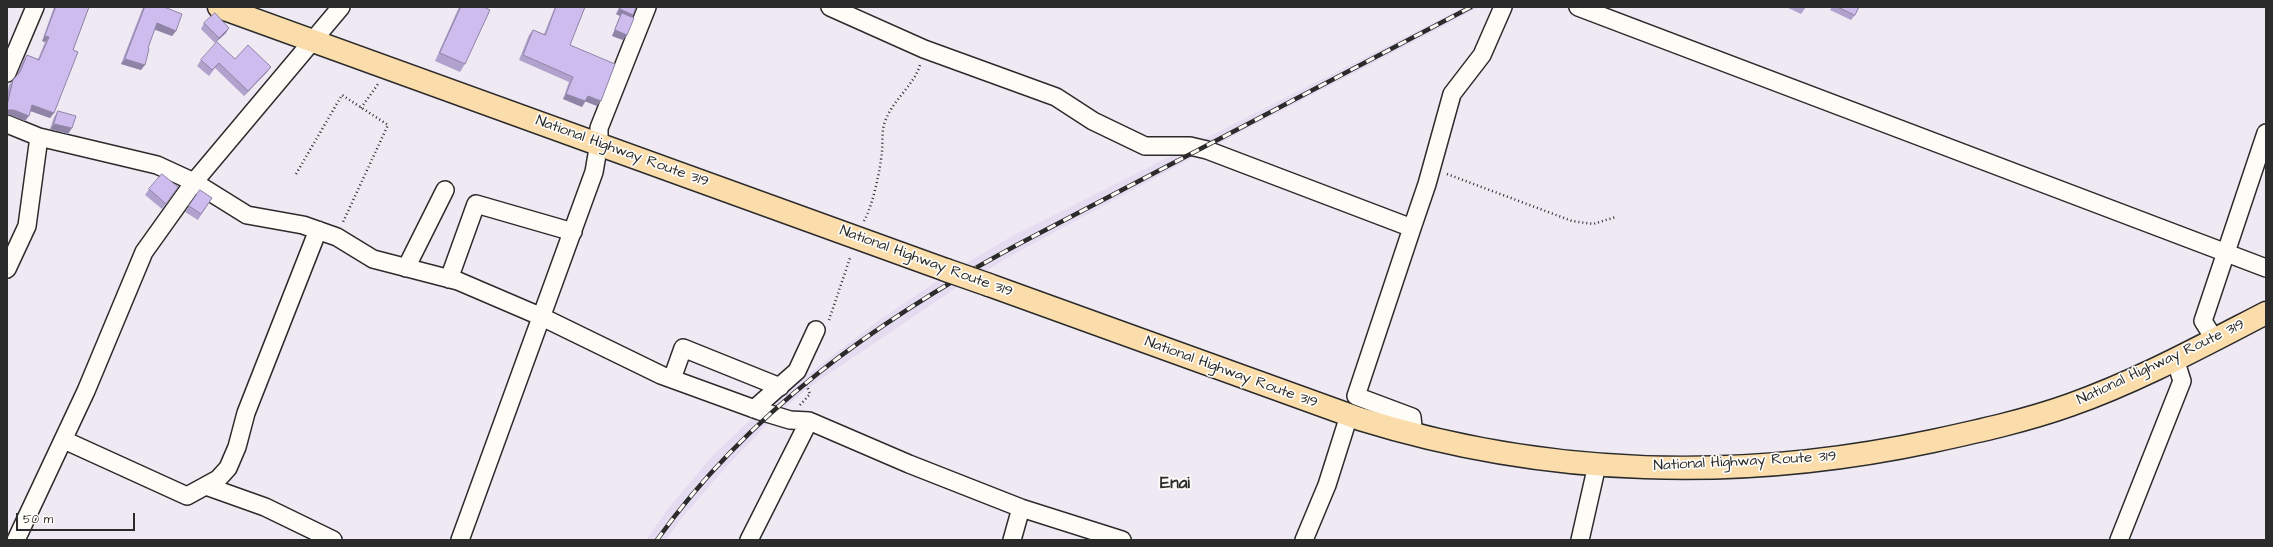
<!DOCTYPE html>
<html>
<head>
<meta charset="utf-8">
<style>
	body { margin:0 }
	#map { position:relative; width:2273px; height:547px; overflow:hidden; background:#efe9f4; font-family:"Architects Daughter",sans-serif }
	canvas { display:block }
	.frame { position:absolute; inset:0; border:8px solid #2b2b2b; pointer-events:none }
	.scale { position:absolute; left:16px; top:513px; width:119px; height:18px; box-sizing:border-box; border:2px solid #2b2b2b; border-top:0; padding-left:5px; font-size:12px; line-height:14px; white-space:nowrap; color:#2b2b2b; -webkit-text-stroke:3px #fdfcf7; paint-order:stroke }
</style>
</head>
<body>
<div id="map">
<canvas width="2273" height="547"></canvas>
<div class="frame"></div>
<div class="scale">50 m</div>
</div>
<script>
const context = document.querySelector('canvas').getContext('2d');
context.lineJoin = 'round';
function fill(path, color) { context.fillStyle = color; context.fill(path, 'evenodd'); }
function trace(path, color, width, dash) { context.strokeStyle = color; context.lineWidth = width; context.lineCap = dash ? 'butt' : 'round'; context.setLineDash(dash || []); context.stroke(path); }
function write(font, color, halo, rows, align = 'center') {
  context.font = font + ' "Architects Daughter",sans-serif'; context.lineWidth = 3.5; context.setLineDash([]); context.textBaseline = 'middle'; context.strokeStyle = halo; context.fillStyle = color; for (const [text, x, y, turn = 0] of rows) {
    context.save(); context.translate(x, y); context.rotate((+turn || 0) * Math.PI / 180); context.textAlign = isNaN(turn) ? turn : align; if (halo) context.strokeText(text, 0, 0); context.fillText(text, 0, 0); context.restore();
  }
}
const built = new Path2D(`
	M1464 7H1480L1207 150 1018 252 956 288 808 388 776 415 727 466 681 519 666 540H646L667 510 713 455 760 411 878 321 946 275 1009 238Z`);
const path = new Path2D(`
	M361 108 378 84
	M296 174 342 95 388 125 343 222
	M1447 174 1572 221 1593 224 1616 217
	M864 221C873 205 880 171 882 152 883 141 881 130 886 119 894 99 914 85 920 65
	M829 320 850 258
	M800 405 810 394 806 384`);
const minor = new Path2D(`
	M830 7 924 49 1056 97 1093 121 1145 146H1190L1207 150 1412 228 1427 184 1452 94 1482 55 1503 7
	M1578 7 2266 268
	M7 73 35 7
	M7 124 39 137 157 165 194 182 247 215 303 225 337 237 373 259 458 281 542 317 661 375 760 411 790 420 809 421 909 464 1021 508 1122 540
	M1412 228 1356 396 1412 417 1414 436
	M406 268 445 190
	M7 269 27 226 39 137
	M449 279 476 204 573 232
	M2215 340 2203 321 2266 133
	M672 379 683 348 780 387
	M754 409 797 371 816 330
	M64 440 187 496 218 479 228 468 237 447 246 413 318 230
	M206 486 265 507 333 540
	M16 540 86 391 144 252 194 182 341 7
	M460 540 594 172 599 143V128L647 7
	M749 540 809 421
	M1012 540 1021 508
	M1304 540 1327 485 1346 425
	M1580 540 1597 465
	M2119 540 2182 381 2175 359`);
const highway = new Path2D(`
	M219 7 946 270
	M989 285 1360 419C1547 477 1741 482 1933 441 1979 431 2025 421 2070 405 2138 381 2202 346 2266 313`);
const rail = new Path2D(`
	M657 540C749 411 877 321 1015 246L1471 7`);
const highwayBridge = new Path2D(`
	M946 270 989 285`);
const wall = new Path2D(`
	M54 7H89L73 50 54 113 50 118 30 111 25 121 10 115H7V95L9 85 17 75 23 60 27 55 38 59 45 42 42 41Z
	M143 7H164L176 31 172 36 154 29 148 48 141 70 121 64Z
	M459 7H484L465 64 460 72 435 61Z
	M555 7H585L570 45 597 106 586 101 582 107 563 99 569 82 519 60 529 35 533 30 544 34Z
	M619 7H636L632 17 623 40 612 36 619 18 620 16 616 14Z
	M1786 7H1806L1801 14Z
	M1832 7H1859L1855 15 1851 20 1830 10Z
	M204 23 226 33 215 43 201 29Z
	M235 59 271 67 267 72 244 96 215 68 209 76 197 66 201 60Z
	M58 111 68 134 50 129 54 117Z
	M178 187 162 209 145 195 149 189Z
	M200 190 212 198 198 220 185 212Z`);
const shadedWall = new Path2D(`
	M620 9 633 15 630 20 622 13 620 16 616 14Z
	M157 23 176 31 172 36 153 29Z
	M229 28 226 33 215 43 219 38Z
	M615 30 627 35 623 40 612 36Z
	M45 36 49 37 45 42 42 41Z
	M125 59 145 65 141 70 121 64Z
	M271 67 267 72 244 96 248 91Z
	M566 94 585 101 582 107 563 99Z
	M588 96 601 101 597 106 584 101Z
	M32 105 54 113 50 118 28 110Z
	M7 110H14L29 116 25 121 10 115H7Z
	M54 124 72 128 68 134 50 129Z`);
const building = new Path2D(`
	M56 7H89L73 50 78 52 54 113 32 105 29 116 14 110H7V105L13 80 20 72 27 55 39 60 49 37 45 36Z
	M145 7H164L182 14 176 31 157 23 148 48 149 49 145 65 125 59Z
	M461 7H484L490 10 465 64 440 53Z
	M556 7H585L570 45 615 64 601 101 588 96 585 101 566 94 573 77 523 55 533 30 545 35Z
	M621 7H636L633 15 620 9Z
	M1838 7H1859L1855 15Z
	M215 13 229 28 219 38 204 23Z
	M622 13 634 18 627 35 615 30Z
	M217 42 235 59 248 45 271 67 248 91 219 63 212 70 201 60Z
	M58 111 76 116 72 128 54 124Z
	M162 174 178 187 166 204 149 189Z
	M200 190 212 198 201 214 189 206Z`);
const streetNames = [
	["National Highway Route 319",622,152,20],
	["National Highway Route 319",926,262,20],
	["National Highway Route 319",2161,363,-25],
	["National Highway Route 319",1231,373,20],
	["National Highway Route 319",1745,462,-3]
];
const quarterNames = [
	["Enai",1175,484]
];
fill(built, '#e5dcf2');
trace(minor, '#2b2b2b', 20);
trace(highway, '#2b2b2b', 25);
trace(path, '#2b2b2b', 2.5, [1, 3]);
trace(minor, '#fdfcf7', 17);
trace(highway, '#fbddab', 22);
trace(rail, '#2b2b2b', 4.5);
trace(rail, '#fdfcf7', 3, [9]);
trace(highwayBridge, '#2b2b2b', 25, []);
trace(highwayBridge, '#fbddab', 22);
fill(wall, '#b0a2cc');
fill(shadedWall, '#9084a6');
fill(building, '#cdbced');
trace(building, '#9084a6', 1);
write('15px', '#2b2b2b', '#fdfcf7', streetNames);
write('bold 17px', '#2b2b2b', '#fdfcf7', quarterNames);
</script>
</body>
</html>
